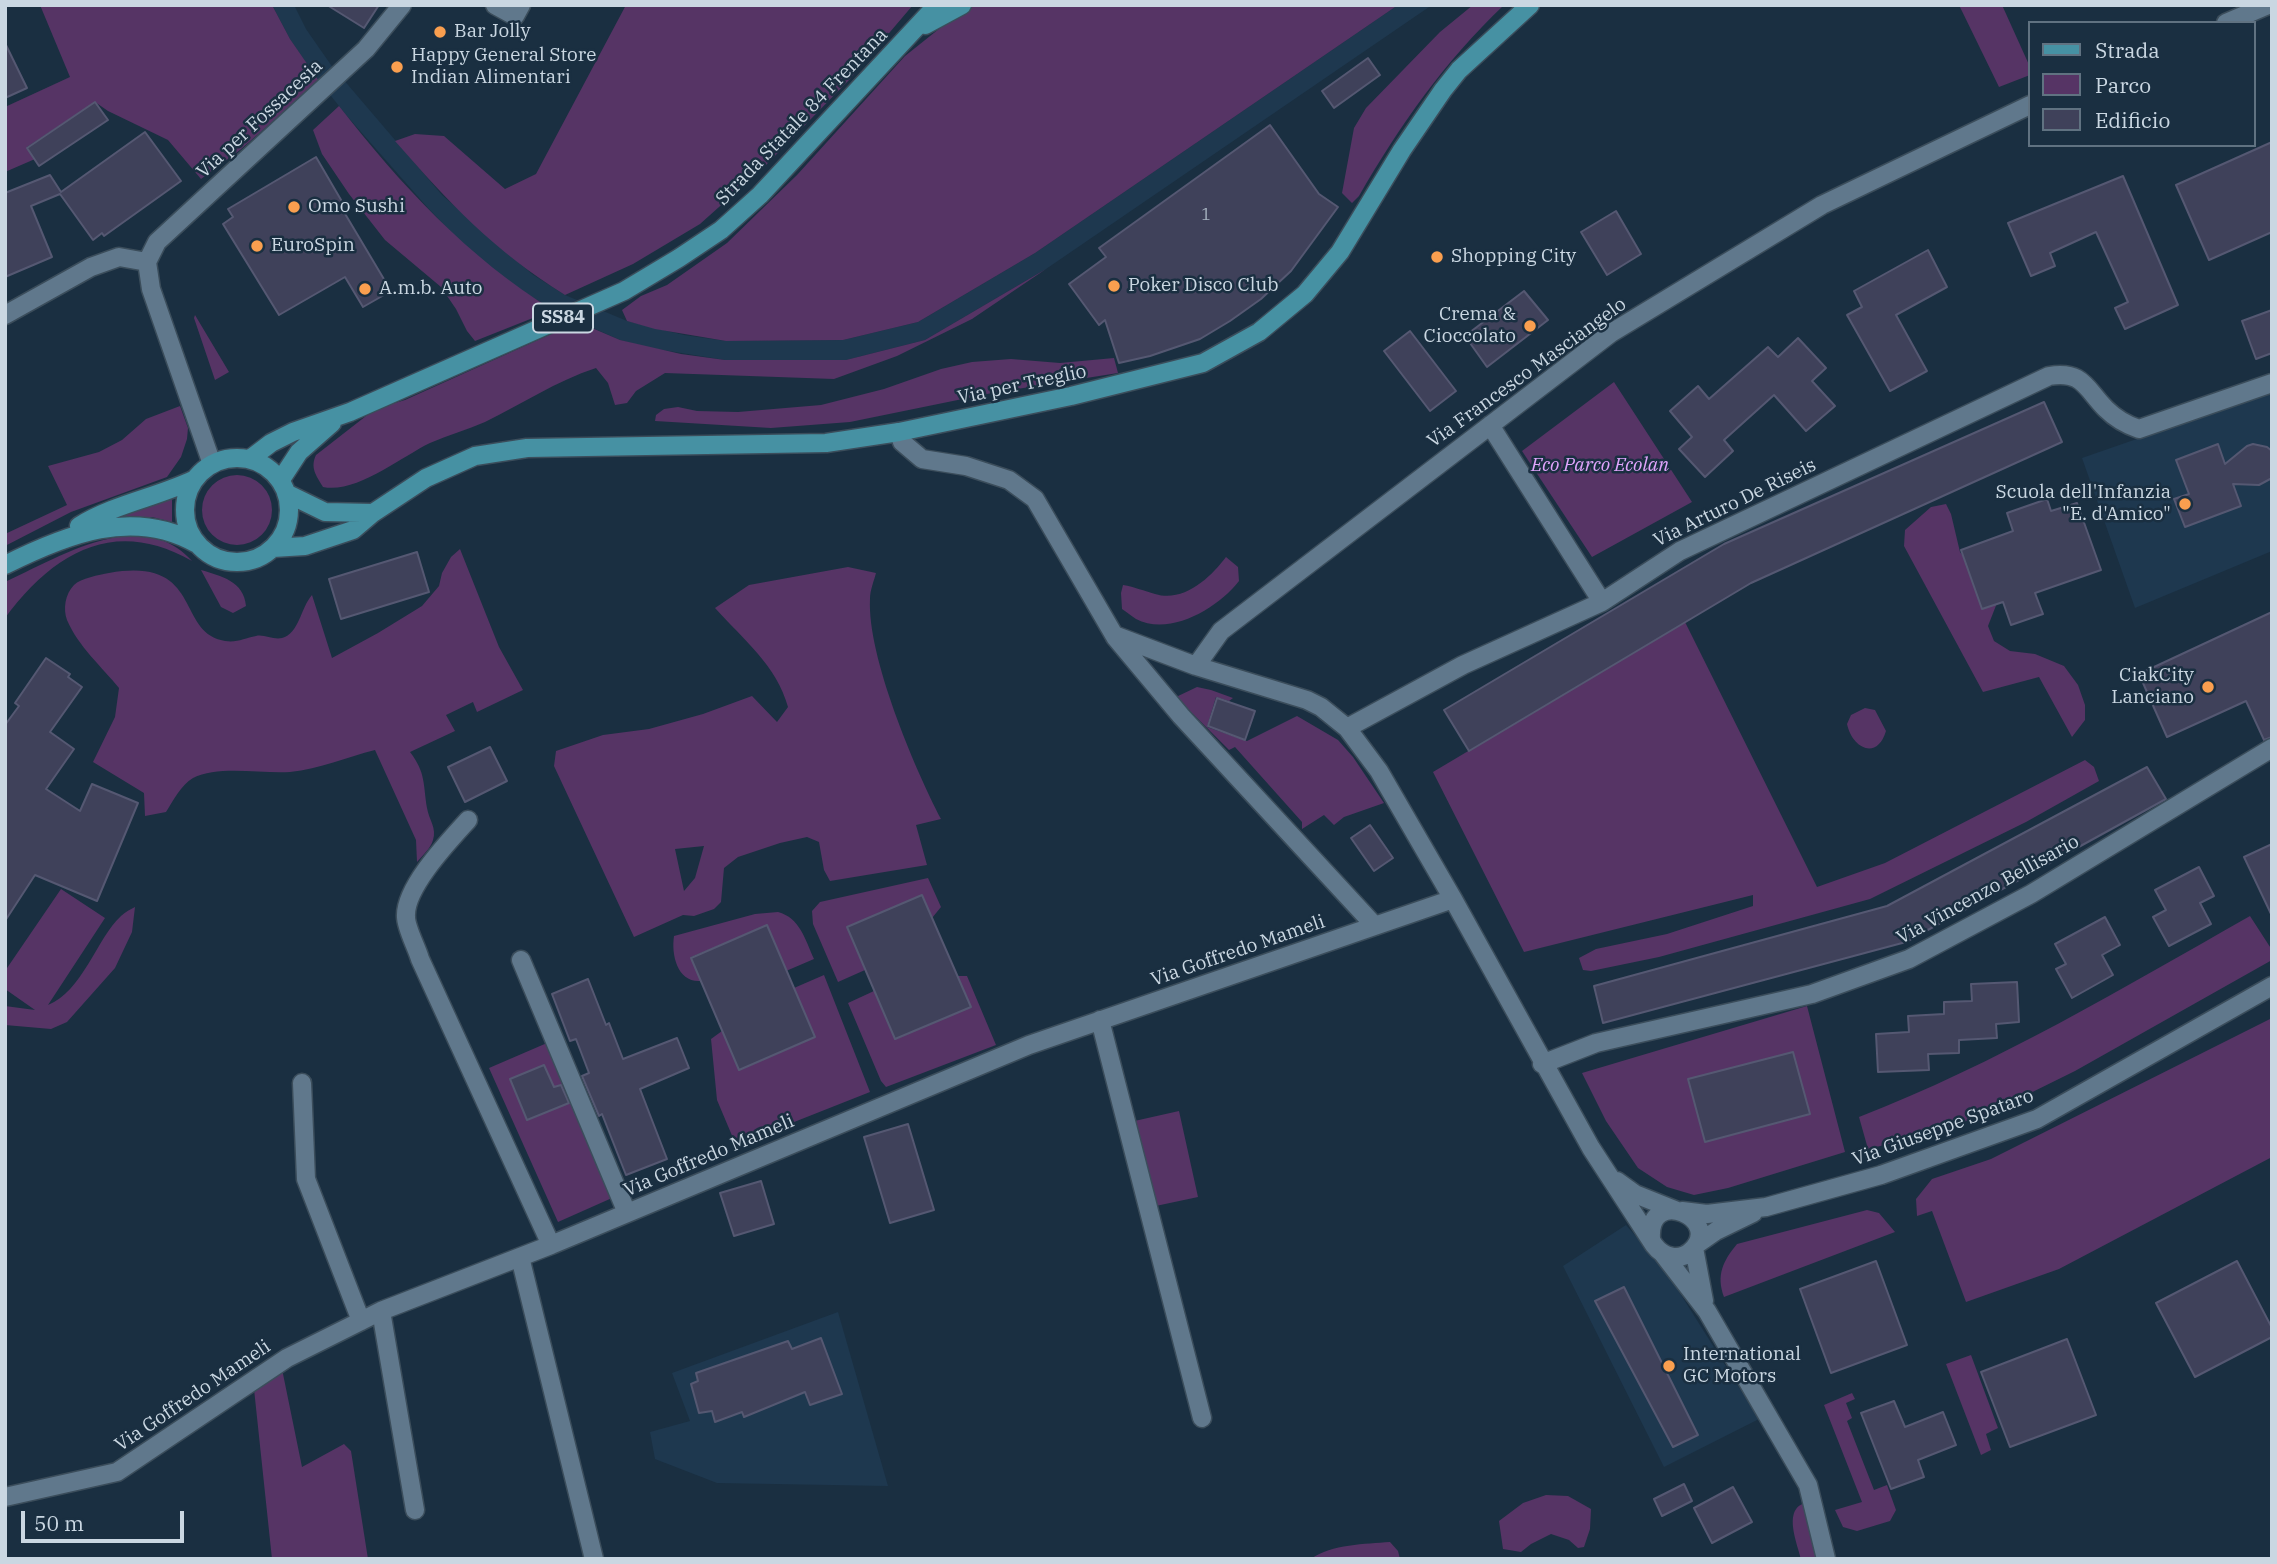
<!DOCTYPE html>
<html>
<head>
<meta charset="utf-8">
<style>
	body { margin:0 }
	#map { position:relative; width:2277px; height:1564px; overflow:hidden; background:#1a2f41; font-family:"IBM Plex Serif",serif }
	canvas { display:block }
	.frame { position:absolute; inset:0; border:7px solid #cad7e2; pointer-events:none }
	.legend { position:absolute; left:2028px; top:21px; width:228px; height:126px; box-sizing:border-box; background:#1a2f41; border:2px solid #607281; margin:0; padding:9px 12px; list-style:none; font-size:21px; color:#cad7e2 }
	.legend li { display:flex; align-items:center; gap:14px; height:35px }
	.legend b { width:35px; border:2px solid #607281 }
	.scale { position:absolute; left:21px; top:1511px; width:163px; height:32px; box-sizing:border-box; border:4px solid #cad7e2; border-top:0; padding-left:9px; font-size:21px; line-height:24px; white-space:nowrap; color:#cad7e2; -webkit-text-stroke:5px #1a2f41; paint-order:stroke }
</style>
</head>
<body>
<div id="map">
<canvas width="2277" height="1564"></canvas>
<div class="frame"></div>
<ul class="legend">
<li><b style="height:9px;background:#4691a3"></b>Strada</li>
<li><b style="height:19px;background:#563465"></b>Parco</li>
<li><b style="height:19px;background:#3f415a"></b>Edificio</li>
</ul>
<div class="scale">50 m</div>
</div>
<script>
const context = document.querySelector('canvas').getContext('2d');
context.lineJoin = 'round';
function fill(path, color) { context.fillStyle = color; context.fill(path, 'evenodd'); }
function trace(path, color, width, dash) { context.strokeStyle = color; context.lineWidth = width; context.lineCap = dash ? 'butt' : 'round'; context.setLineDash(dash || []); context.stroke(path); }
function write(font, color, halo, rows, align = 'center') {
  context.font = font + ' "IBM Plex Serif",serif'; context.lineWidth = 5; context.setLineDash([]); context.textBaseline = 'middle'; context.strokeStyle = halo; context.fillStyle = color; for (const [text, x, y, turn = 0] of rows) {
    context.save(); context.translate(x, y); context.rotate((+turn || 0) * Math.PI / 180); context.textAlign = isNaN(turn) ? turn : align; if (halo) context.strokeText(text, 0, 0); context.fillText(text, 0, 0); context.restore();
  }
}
const built = new Path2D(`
	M272 5H294L306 29 331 65 442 195 532 274 565 295 627 321 684 335 726 341 843 340 918 322 1035 253 1398 5H1432L1046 269 925 340 846 360H725L650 348 620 340 555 311 521 290 491 268 458 239 428 208 347 116 315 76 290 39Z
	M2272 392V551L2135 608 2082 458Z
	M1626 1225 1666 1271 1759 1419 1664 1467 1563 1266Z
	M838 1312 888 1486 717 1483 655 1459 650 1432 690 1421 672 1373Z`);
const green = new Path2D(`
	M40 5H272L290 39 319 81 240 150 201 179 168 140 108 111 95 102 27 147 35 159 5 172V107L70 77Z
	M626 5H913L850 79 766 165 700 224 633 264 565 295C493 250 450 204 395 141L415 134 444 136 505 189 536 174Z
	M969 5H1398L1035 253 918 322 843 340 726 341 655 329 627 321 622 310 641 296 667 285 727 243 797 175 905 56Z
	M1473 5H1504C1444 62 1400 125 1359 196L1352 203 1342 193 1354 128 1366 108 1440 32Z
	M1959 5H2002L2030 67V75L1999 87Z
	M339 106C400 184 468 258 553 310L475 341 467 331 456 309 441 287 385 240 349 194 322 154 313 130Z
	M1046 269 972 319 897 356 834 379 665 373 636 391 627 403 615 405 608 383 596 368C556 381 522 404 485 422 467 430 448 435 430 443 401 457 356 494 323 487 316 475 310 468 316 455L375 409 405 400 578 322 620 340 681 354 725 360H846L925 340Z
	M195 315 229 372 215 380 194 318Z
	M1114 358 1118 373 992 393 850 422 771 428 655 421 656 415 664 409 678 407 697 411 738 412 821 405 884 389 941 369 972 362 1011 359 1060 363Z
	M1614 382 1692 502 1592 557 1522 451Z
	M180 406 188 428 187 439 181 457 167 477 71 512 5 546V534L67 505 48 466 99 452 122 440 146 419Z
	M202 510a35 35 0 1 1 70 0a35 35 0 1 1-70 0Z
	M172 498V522L152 517H117Z
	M1946 504 1951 514 1960 552 1997 603 1988 626 1994 641 2010 651 2035 654 2064 666 2078 685 2085 705V720L2072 737 2039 677 1983 692 1904 546 1905 530 1931 507Z
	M117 537C149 536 169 536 192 561 114 516 53 553 5 618V582C41 565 78 544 117 537Z
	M460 549 499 647 523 690 477 712 473 702 446 715 455 731 410 752C426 773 423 784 427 808 429 820 437 828 433 840 431 848 422 856 417 862L416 840 375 750C347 757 320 769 290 772 262 774 218 765 193 778 181 785 173 801 166 812L145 816 144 793 93 762 115 717 119 688C102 667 78 646 67 620 63 609 65 594 74 585 81 578 99 575 109 573 204 556 175 633 225 641 237 643 245 638 256 636 264 634 273 640 282 638 299 634 301 607 312 595L332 658 378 633 422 606 439 586 442 573 451 557Z
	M1226 557 1238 567 1239 581C1218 608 1170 637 1136 619 1131 616 1127 612 1122 609L1121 593 1123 585C1135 587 1144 591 1155 594 1184 603 1211 577 1226 557Z
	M848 567 876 573C874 581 870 590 870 599 867 656 914 767 941 819L916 825 927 865 830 881 824 870 819 842 807 837 780 843 738 857 724 868 721 902 714 909 694 916 683 915 634 937 554 766 556 751 603 735 649 729 703 714 752 696 777 722 788 707C777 666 743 639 715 608L749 585ZM704 846 695 878 684 891 675 849Z
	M201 570C221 576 244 581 246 606L233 613 221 607Z
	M1685 622 1817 887 1885 863 2085 760 2094 767 2099 781 2026 822 1870 899 1659 957 1591 971 1583 970 1579 958 1596 949 1667 934 1753 906V895L1524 952 1433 772Z
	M1197 687 1211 690 1233 698 1229 701 1216 697 1207 727 1247 741 1297 716 1338 740 1353 757 1384 803 1344 817 1334 825 1324 815 1302 829V822L1235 747 1229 750 1176 697Z
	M1865 708 1875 710 1886 731C1877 761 1852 748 1847 724L1851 715Z
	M928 878 941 907 932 918 922 895 847 927 865 970 838 982 813 924 812 911 820 902Z
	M61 889 105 918 48 1005C82 992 97 938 121 916 125 912 131 909 135 907L132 932 115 968 67 1022 51 1029 5 1025V1006L35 1010 5 989V971Z
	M778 912C800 918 805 939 814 959L786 971 766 926 691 957 701 981C678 983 671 956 674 936L755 914Z
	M2250 916 2272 950V960L2075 1071 1994 1111 1933 1133 1868 1149 1859 1117C1996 1064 2123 988 2250 916Z
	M824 975 870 1092 736 1145 717 1100 711 1039 722 1031 740 1070 815 1037 794 988Z
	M957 976H967L996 1045 886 1087 881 1081 848 1003 874 991 896 1039 970 1007Z
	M1807 1006 1845 1152 1728 1188 1694 1195 1667 1187 1638 1168 1606 1121 1582 1073Z
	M2272 1018V1157L2059 1269 1966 1302 1932 1211 1917 1216 1916 1199 1932 1179 1991 1159Z
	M547 1043 612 1198 558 1222 489 1068Z
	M1179 1111 1198 1197 1151 1207 1130 1122Z
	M1867 1210 1879 1213 1895 1232 1724 1297C1716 1275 1723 1261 1737 1244Z
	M1971 1355 1998 1428 1986 1434 1991 1450 1981 1455 1946 1364Z
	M282 1369 302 1467 344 1444 351 1451 368 1559H272L254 1389Z
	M1852 1393 1855 1399 1846 1403 1852 1418 1847 1421 1874 1490 1887 1485 1896 1510 1890 1521 1857 1531 1843 1527 1835 1510 1862 1502 1824 1405Z
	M1546 1495 1568 1496 1591 1509 1590 1529 1584 1547 1578 1548 1569 1540 1551 1534 1531 1544 1521 1552 1503 1549 1499 1521 1523 1503Z
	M1809 1502 1823 1559H1801C1797 1542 1781 1506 1809 1502Z
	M1390 1542 1398 1551 1400 1559H1311C1332 1544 1365 1544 1390 1542Z`);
const building = new Path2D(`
	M327 5H379L364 28Z
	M5 43 27 88 5 98Z
	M1368 58 1380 75 1334 108 1322 91Z
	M95 102 108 120 39 166 27 148Z
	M1270 125 1319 194 1338 207 1291 271 1261 299 1230 321 1200 339 1150 356 1119 363 1105 320 1099 325 1069 284 1106 257 1099 248Z
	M145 132 181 181 104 236 102 233 93 240 60 194 31 206 52 257 5 277V193L50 175 61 192Z
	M2272 142V232L2209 260 2176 185Z
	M316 157 344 205 341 207 391 291 363 307 345 277 279 315 223 224 233 217 228 209Z
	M2123 176 2178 305 2125 329 2115 308 2128 302 2096 232 2050 253 2055 266 2031 276 2008 223Z
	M1616 211 1641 254 1607 275 1581 232Z
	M1928 250 1947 287 1896 315 1927 371 1890 391 1847 315 1862 307 1854 291Z
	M1524 291 1548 320 1487 367 1465 336Z
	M2272 310V353L2256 359 2242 321Z
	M1410 331 1456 391 1430 411 1384 351Z
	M1798 338 1826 368 1812 381 1835 406 1806 431 1774 395 1724 440 1733 451 1705 477 1679 449 1692 437 1670 411 1698 386 1709 399 1768 347 1778 357Z
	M2044 402 2062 442 1751 583 1469 751 1444 710 1724 544Z
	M2218 444 2225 464 2247 446 2253 444 2267 447 2272 451V478L2259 485 2233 484 2241 506 2185 527 2174 499 2189 494 2176 460Z
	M2047 499 2051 511 2077 503 2101 570 2035 593 2043 614 2011 625 2003 602 1982 609 1961 550 2013 531 2007 513Z
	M417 552 429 592 341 619 329 579Z
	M2272 612V737L2264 740 2246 701 2167 737 2139 674Z
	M46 658 70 674 68 677 82 687 50 732 74 749 46 789 80 811 92 784 138 803 97 901 35 875 5 921V725L19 706 15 703Z
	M1217 698 1255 711 1245 740 1208 726Z
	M490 747 507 781 465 802 448 767Z
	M2147 767 2166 799 1906 942 1603 1023 1594 986 1887 906Z
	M1370 825 1393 858 1374 871 1351 838Z
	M2272 844V916L2244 857Z
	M2199 867 2214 896 2200 903 2211 924 2169 946 2153 917 2166 910 2155 890Z
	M922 895 971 1007 895 1039 847 927Z
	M2105 917 2120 945 2102 955 2113 975 2072 998 2056 969 2066 964 2055 944Z
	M767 925 815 1037 739 1070 691 958Z
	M588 979 606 1025 609 1023 623 1059 677 1038 689 1068 640 1089 667 1159 626 1175 602 1114 599 1116 582 1076 589 1073 576 1039 570 1041 552 994Z
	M2017 982 2019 1022 1996 1024 1997 1038 1959 1040V1053L1928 1054 1929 1070 1878 1072 1876 1034 1909 1032 1908 1016 1944 1014V1002L1972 1001 1971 984Z
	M1793 1052 1810 1114 1705 1142 1688 1079Z
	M544 1065 554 1087 561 1085 569 1103 527 1120 510 1079Z
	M908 1124 934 1210 890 1223 864 1137Z
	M761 1181 774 1224 734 1236 720 1193Z
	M1876 1261 1907 1345 1831 1373 1800 1289Z
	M2237 1261 2272 1328V1337L2195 1377 2156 1303Z
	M1624 1287 1698 1435 1673 1447 1595 1301Z
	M821 1338 842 1394 810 1405 805 1392 744 1417 742 1412 715 1422 712 1411 699 1413 691 1384 698 1381 696 1373 788 1341 792 1349Z
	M2067 1339 2096 1415 2010 1447 1981 1372Z
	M1894 1401 1905 1427 1943 1412 1956 1445 1918 1460 1924 1477 1891 1489 1861 1413Z
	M1684 1484 1692 1501 1662 1516 1654 1499Z
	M1733 1487 1752 1522 1712 1543 1694 1508Z`);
const minor = new Path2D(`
	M495 5 515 16 521 5
	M2226 23 2268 5
	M5 315 91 267 119 257 147 262
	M1490 425 1602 602
	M899 432 902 442 922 459 966 466 1009 480 1035 499 1114 635 1196 666 1307 700 1321 707 1347 728 1379 771 1453 899 1591 1148 1654 1245C1663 1257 1679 1262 1691 1251 1725 1219 1648 1185 1651 1238
	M212 464 151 289 147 262 157 242 366 49 402 5
	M1115 637 1181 716 1375 926
	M1196 666 1221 631 1611 333 1822 205 2030 105
	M1347 728 1463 665 1602 602 1680 551 2049 376C2083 370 2086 389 2106 409 2116 419 2127 425 2139 429L2272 383
	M468 820C449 841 404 888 406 917 406 928 417 948 420 959L551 1245
	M521 960 627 1213
	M1100 1020 1202 1418
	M1542 1064 1596 1043 1812 994 1909 959 2031 894 2272 748
	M302 1083 306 1179 361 1321
	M1617 1181 1635 1194 1675 1210
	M1682 1211 1707 1214 1766 1207 1881 1175 2037 1119 2272 986
	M1696 1245 1716 1231 1753 1213
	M1694 1248 1704 1301
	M1663 1254 1707 1311 1808 1485 1826 1559
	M520 1257 594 1559
	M381 1311 415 1510
	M5 1497 117 1472 287 1358 381 1311 551 1245 1029 1045 1453 899`);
const major = new Path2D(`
	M925 25 962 5
	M185 510a52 52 0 1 1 104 0a52 52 0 1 1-104 0Z
	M250 459 271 443 293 432 350 412 624 291 679 258 721 230 760 195 937 5
	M280 481 299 452 332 423
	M286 493 325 512 373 513
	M79 526C114 504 158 497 195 479
	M273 548 305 546 353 530 373 513 426 478 475 456 527 448 826 443 899 432 1071 396 1203 363 1259 332 1305 294 1340 252 1402 150 1443 90 1459 70 1530 5
	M5 565C65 535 133 507 197 544`);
const markers = [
	[440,32,7,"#fa9f4f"],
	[397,67,7,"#fa9f4f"],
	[294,207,7,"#fa9f4f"],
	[257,246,7,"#fa9f4f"],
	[1437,257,7,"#fa9f4f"],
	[1114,286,7,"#fa9f4f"],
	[365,289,7,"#fa9f4f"],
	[1530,326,7,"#fa9f4f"],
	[2185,504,7,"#fa9f4f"],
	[2208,687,7,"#fa9f4f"],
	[1669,1366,7,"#fa9f4f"]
];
const numberNames = [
	["1",1206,215]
];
const shields = [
	[563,318,60]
];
const shieldNames = [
	["SS84",563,318]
];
const poiNames = [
	["Bar Jolly",454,32],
	["Happy General Store",411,56],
	["Indian Alimentari",411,78],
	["Omo Sushi",308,207],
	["EuroSpin",271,246],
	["Shopping City",1451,257],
	["Poker Disco Club",1128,286],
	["A.m.b. Auto",379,289],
	["Crema &",1516,315,"right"],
	["Cioccolato",1516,337,"right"],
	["Scuola dell'Infanzia",2171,493,"right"],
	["\"E. d'Amico\"",2171,515,"right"],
	["CiakCity",2194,676,"right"],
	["Lanciano",2194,698,"right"],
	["International",1683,1355],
	["GC Motors",1683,1377]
];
const streetNames = [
	["Strada Statale 84 Frentana",802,117,-46],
	["Via per Fossacesia",260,119,-43],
	["Via Francesco Masciangelo",1527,373,-36],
	["Via per Treglio",1022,385,-12],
	["Via Arturo De Riseis",1735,503,-26],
	["Via Vincenzo Bellisario",1988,890,-29],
	["Via Goffredo Mameli",1238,951,-19],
	["Via Giuseppe Spataro",1943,1128,-20],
	["Via Goffredo Mameli",709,1156,-23],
	["Via Goffredo Mameli",193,1396,-34]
];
const parkNames = [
	["Eco Parco Ecolan",1600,466]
];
fill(built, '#1e384f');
fill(green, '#563465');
fill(building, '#3f415a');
trace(building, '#555872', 2);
trace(minor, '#3b4d5b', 21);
trace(major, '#3b4d5b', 21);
trace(minor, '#60788c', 18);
trace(major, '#4691a3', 18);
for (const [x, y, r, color] of markers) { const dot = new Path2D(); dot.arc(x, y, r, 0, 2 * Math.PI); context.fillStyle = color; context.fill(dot); trace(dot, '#1a2f41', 2.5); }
write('16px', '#a7b2c0', null, numberNames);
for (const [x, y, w] of shields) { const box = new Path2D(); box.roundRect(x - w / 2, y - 14.5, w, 29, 5); context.fillStyle = '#1a2f41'; context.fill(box); trace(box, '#cad7e2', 2); }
write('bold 18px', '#cad7e2', null, shieldNames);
write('19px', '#cad7e2', '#1a2f41', poiNames, 'left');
write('19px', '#cad7e2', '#1a2f41', streetNames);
write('italic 19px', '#e0a4fc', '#1a2f41', parkNames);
</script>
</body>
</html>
